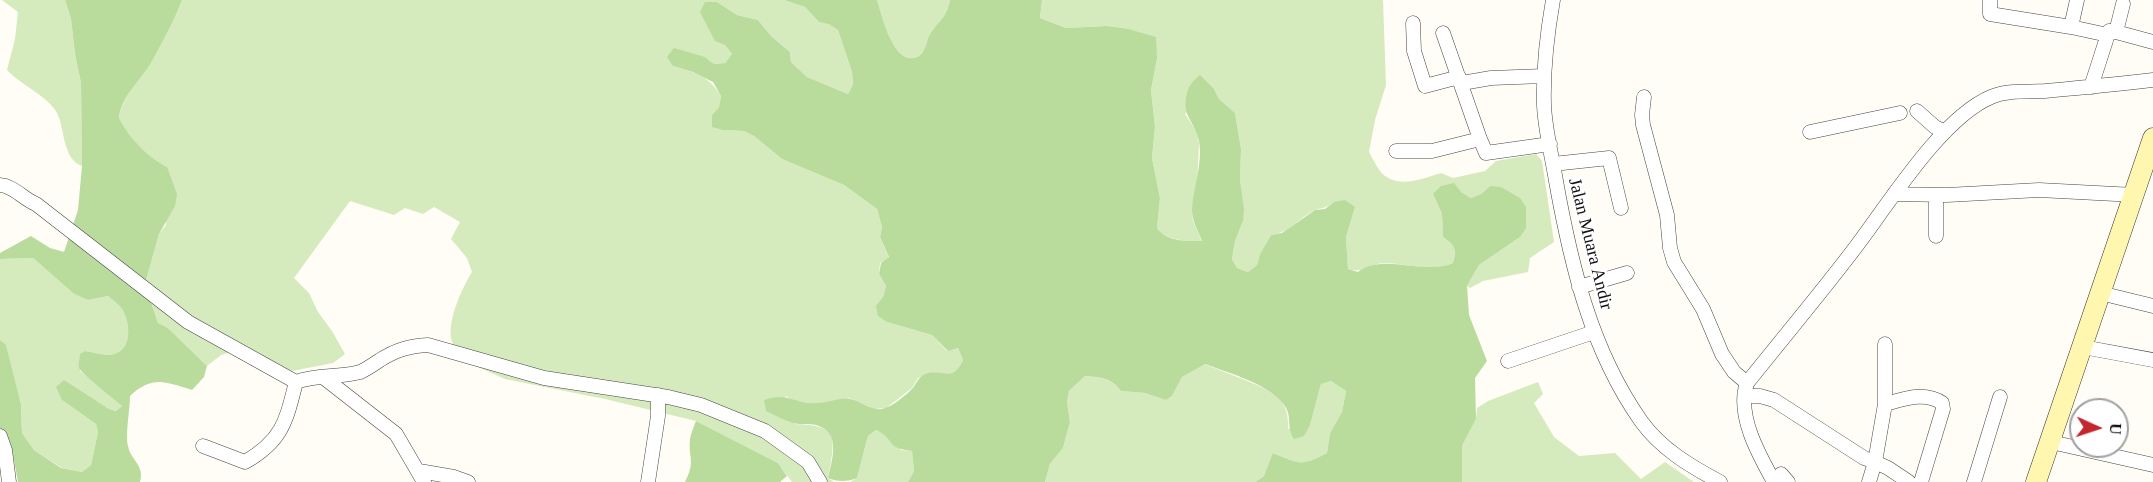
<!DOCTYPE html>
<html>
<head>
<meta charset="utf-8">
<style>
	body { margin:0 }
	#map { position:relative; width:2153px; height:482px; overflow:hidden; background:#fffdf5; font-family:Georgia,serif }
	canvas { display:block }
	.north { position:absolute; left:2069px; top:398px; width:60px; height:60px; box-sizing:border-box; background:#fff; border:2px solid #a0a0a0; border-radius:50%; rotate:93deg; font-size:16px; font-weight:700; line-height:24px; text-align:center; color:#111 }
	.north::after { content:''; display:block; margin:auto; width:21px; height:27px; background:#c4262e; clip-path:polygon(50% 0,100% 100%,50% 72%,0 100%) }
</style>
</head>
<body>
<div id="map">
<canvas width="2153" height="482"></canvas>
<div class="north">U</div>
</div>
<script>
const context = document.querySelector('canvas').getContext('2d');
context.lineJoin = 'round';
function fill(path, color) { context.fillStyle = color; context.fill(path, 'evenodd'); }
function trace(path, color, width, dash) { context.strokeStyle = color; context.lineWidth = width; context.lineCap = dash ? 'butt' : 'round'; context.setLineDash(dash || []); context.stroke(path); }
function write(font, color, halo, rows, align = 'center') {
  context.font = font + ' Georgia,serif'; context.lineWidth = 6; context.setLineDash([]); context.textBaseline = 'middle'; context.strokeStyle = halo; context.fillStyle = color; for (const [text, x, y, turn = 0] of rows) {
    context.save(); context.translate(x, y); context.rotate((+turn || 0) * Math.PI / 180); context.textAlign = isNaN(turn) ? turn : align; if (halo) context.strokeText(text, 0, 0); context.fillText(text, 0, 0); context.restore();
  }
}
const green = new Path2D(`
	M2 0H65L71 19 75 54 81 83 82 166C62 159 65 128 57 113 49 97 21 85 7 70L15 39 18 12Z
	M182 0H784L805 7 819 22 829 23 838 30 852 72 853 84 848 94 807 77 791 62 790 52 771 36 758 20 737 15 717 2 725 45 732 54 725 63 714 64 705 57 673 66C696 73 708 75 721 96L719 107 712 115 723 130 744 131 754 136 782 159 844 185 877 209 882 227 880 237 889 258 880 263 879 274 886 286 883 297 887 322 932 335 947 351 958 348 963 360 958 370 948 375 928 373 918 378 912 388 886 408 874 409 849 398 816 404 795 401 785 396 795 424C841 425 835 440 828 478L834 482H792L778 463 696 421 605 399 505 379 462 360C459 353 452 345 451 338 448 319 462 288 472 272L467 258 451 239 460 222 434 207 423 214 405 208 394 215 350 201 294 278 309 293 318 312 332 331 345 354 333 363 292 371 275 365 258 352 245 348 221 355 207 366 168 328 158 323 145 284 159 234 166 225 167 167C148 157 129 138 119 119 122 95 139 83 151 63 162 43 174 22 182 0Z
	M877 0H950C946 20 938 20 929 36 926 42 926 51 919 56 894 70 882 15 877 0Z
	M1042 0H1383L1386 85 1375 120 1369 152C1373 159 1379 172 1385 176 1402 188 1424 178 1441 173L1453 178 1485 171 1496 161 1536 154 1542 161 1554 242 1530 258 1528 272 1483 281 1470 288 1467 286 1479 265 1520 237 1490 186 1481 194 1471 198 1461 192 1433 194 1442 214 1443 237C1455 245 1457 250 1453 263 1429 273 1408 263 1384 263 1369 264 1365 274 1348 269L1346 237 1355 207 1334 202C1324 210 1321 207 1313 211 1298 219 1289 233 1271 235L1260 254 1257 265 1248 272 1237 268 1232 259 1235 241 1243 221 1240 180 1241 149 1235 113 1219 99 1214 89 1185 114 1197 132 1199 143 1197 189 1192 210 1193 221 1202 242C1187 240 1167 242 1157 228L1160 198 1152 158 1155 127 1151 90 1157 59 1106 26 1066 28 1040 18Z
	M33 258 74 294 88 300 108 296C112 300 119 304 122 309 131 324 133 353 109 355 102 355 93 352 85 351L80 371 102 388 122 406 116 411 109 409 64 381 62 400 96 424 98 432 91 465 82 472 62 468 34 450 22 433 21 404 6 346 0 340V259Z
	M1204 364C1218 369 1231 375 1245 380 1271 391 1290 397 1288 429L1310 425 1321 384 1331 381 1346 391 1342 412 1330 433 1327 453C1300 467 1300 465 1274 453L1264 476 1255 482H1045L1050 464 1063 448 1070 422 1067 402 1069 391 1085 376C1101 377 1110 378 1121 391L1145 393 1166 400 1172 396 1182 377Z
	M1538 382 1543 394 1534 403 1554 437 1579 456 1615 453 1641 479 1665 462 1694 482H1462V446L1476 419 1477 408 1488 401Z
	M876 430 885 434 901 450 912 451 914 471 908 482H850L857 478 868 436Z`);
const forest = new Path2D(`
	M65 0H182C174 22 162 43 151 63 139 83 122 95 119 118 129 138 148 157 167 167L177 194 175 206 159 234 145 284 158 323 168 328 207 366 204 377 192 390C165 382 153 375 130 396 130 409 125 435 128 446 131 461 145 465 140 482H18L11 444 0 428V340L6 345 21 404 22 433 34 450 61 468 82 472 91 465 98 432 96 424 62 400 56 387 64 380 109 409 116 411 122 406C115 400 80 372 79 368 78 364 80 358 80 354L85 351C93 352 102 355 109 355 133 353 131 324 122 309 119 304 112 300 108 296L88 300 74 294 33 258 0 259V253L31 236 50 248 64 252 78 210 82 166 81 83 75 54 71 19Z
	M784 0H877C882 15 894 70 919 56 926 51 926 42 929 36 938 20 946 20 950 0H1042L1040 18 1066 28 1106 26 1128 29 1156 37 1157 59 1151 90 1155 127 1152 158 1160 198 1157 228C1167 242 1187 241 1202 241 1198 231 1192 221 1192 210 1193 188 1203 164 1199 141 1195 120 1181 118 1187 93 1189 85 1194 80 1200 75L1214 89 1219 99 1235 113 1241 149 1240 180 1244 210 1243 221 1235 241 1232 259 1237 268 1248 272 1257 265 1260 254 1271 235 1282 233 1315 210 1325 209 1334 202 1345 200 1355 207 1346 237 1348 269 1358 272C1384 252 1422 276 1453 263 1457 250 1455 245 1443 237L1442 214 1433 194 1441 186 1454 183 1461 192 1471 198 1481 194 1490 186 1501 187 1520 198 1526 207V228L1520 237 1479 265 1467 286 1469 315 1487 361 1475 378 1476 419 1462 446V482H1255L1264 476 1273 453C1300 464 1300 467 1327 453L1330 433 1342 412 1346 391 1331 381 1321 384 1310 425 1304 436 1294 439C1286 426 1292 419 1286 408 1274 385 1228 373 1205 364L1182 377 1172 396 1166 400 1145 393 1121 391C1111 378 1101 377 1085 376L1069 391 1067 402 1070 422 1063 448 1050 464 1045 482H908L914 471 912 451C884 448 896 439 876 430L868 436 857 478C848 482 837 482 828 478 832 459 842 433 816 425 809 423 800 425 793 423 784 420 775 415 766 411L764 400C788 391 795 405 818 403 828 403 840 397 850 399 862 401 873 413 885 408 893 406 906 395 912 389 917 383 919 375 928 373 945 370 953 382 963 360L958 348 948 351 932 335 887 322 878 316 876 306 883 297 886 286 879 274 881 263 889 257 880 237 882 227 877 209 844 185 782 159 754 136 744 131 723 130 712 127V115L719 107 721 96 713 82 693 72 673 66 667 57 674 48 705 57 714 64 725 63 732 54 725 45 715 41 700 12 705 2H717L737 15 758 20 771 36 790 52 791 62 807 77 848 94 853 84 852 72 838 30 829 24 819 22 805 7Z
	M696 421 778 463 787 476 780 482H685C696 461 688 458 690 439 691 433 694 426 696 421Z`);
const minor = new Path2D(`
	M1553 0C1547 34 1543 69 1544 105 1545 130 1552 156 1556 181 1571 265 1591 350 1641 421 1661 449 1690 466 1720 482
	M1990 0V14L2071 27 2108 35
	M1413 23 1414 51 1425 86 1459 77
	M2071 27 2077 0
	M2116 32 2153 42
	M1443 33 1480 139 1486 153 1550 144
	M1462 83 1491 78 1544 76
	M2091 87 2109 31 2116 32 2123 4
	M1644 97 1642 115 1643 125 1667 215 1670 248 1674 262 1703 309 1722 354 1734 372 1747 383
	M1917 111 1935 127 1945 132
	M1810 132 1900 113
	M1396 151H1432L1480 139
	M1553 164 1609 158 1621 208
	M0 185C14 186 23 199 36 204L188 322 296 382C317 374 339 378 360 372 367 369 374 364 380 360 396 350 409 346 428 345L544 378 668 397 701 405 765 431 808 462 820 482
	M1894 194 1947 195 2039 190 2135 195
	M1936 195V236
	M1579 287 1627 273
	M2100 293 2153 306
	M1885 344V404L1875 462 1888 468 1909 482
	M2083 347 2153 360
	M1508 361 1594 332
	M323 377 396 434 424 482
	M1745 396H1760L1774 400 1864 458 1875 462 1869 482
	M1885 404C1904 399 1925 391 1942 403L1943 409 1921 482
	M0 436 5 450 9 482
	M2051 442 2153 465
	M203 446 245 462C283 440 286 421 296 382
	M419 471 454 477 468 482
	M1781 474 1788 482
	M648 482 658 416V395
	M1774 482C1759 455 1736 415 1747 383 1783 338 1820 294 1855 248 1888 205 1941 118 1991 97 2007 90 2027 92 2045 91 2081 88 2117 84 2153 80
	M1974 482 2000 397`);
const secondary = new Path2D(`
	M2036 482 2153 138`);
const streetNames = [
	["Jalan Muara Andir",1590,244,76]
];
fill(green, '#d5ebbd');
fill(forest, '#b9dc9c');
trace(minor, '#444', 15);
trace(secondary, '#333', 21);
trace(minor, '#fff', 14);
trace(secondary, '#fff6b0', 20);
write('18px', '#111', '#fff', streetNames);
</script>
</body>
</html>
